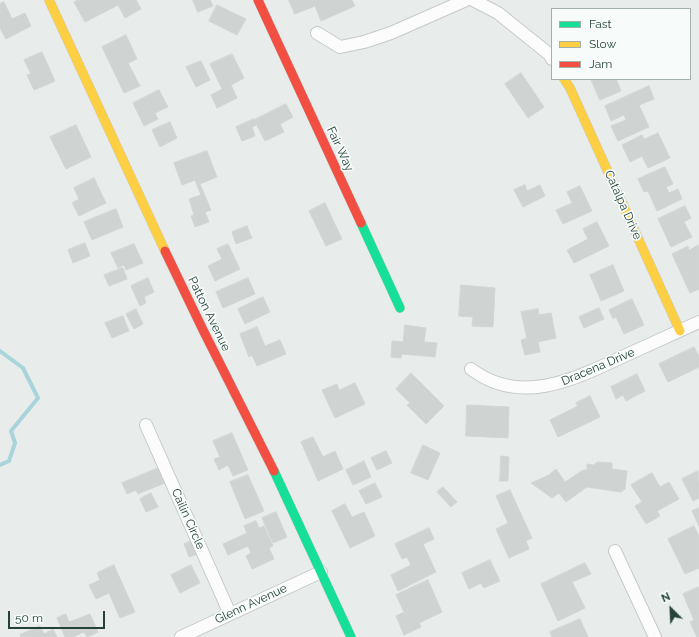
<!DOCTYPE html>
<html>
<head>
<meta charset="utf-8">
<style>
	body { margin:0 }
	#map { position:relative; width:699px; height:637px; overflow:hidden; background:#e8edeb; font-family:Raleway,sans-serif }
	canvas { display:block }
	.legend { position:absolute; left:551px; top:8px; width:140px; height:72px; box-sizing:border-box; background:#f7fbf9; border:1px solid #a3b1ad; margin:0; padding:5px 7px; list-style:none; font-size:12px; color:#24423a }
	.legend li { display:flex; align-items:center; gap:8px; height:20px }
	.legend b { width:20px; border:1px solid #a3b1ad }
	.north { position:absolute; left:651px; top:589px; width:40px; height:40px; -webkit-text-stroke:3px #f7fbf9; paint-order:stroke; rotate:336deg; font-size:11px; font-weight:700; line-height:16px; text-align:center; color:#24423a }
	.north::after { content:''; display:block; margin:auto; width:14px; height:18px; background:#24423a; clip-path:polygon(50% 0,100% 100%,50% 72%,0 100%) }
	.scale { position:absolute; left:8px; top:611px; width:97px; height:18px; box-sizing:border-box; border:2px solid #24423a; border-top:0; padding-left:5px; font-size:12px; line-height:14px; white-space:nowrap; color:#24423a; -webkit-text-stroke:3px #f7fbf9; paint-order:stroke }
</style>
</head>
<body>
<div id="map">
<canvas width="699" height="637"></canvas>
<ul class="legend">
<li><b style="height:5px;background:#16e098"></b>Fast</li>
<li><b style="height:5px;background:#ffcf43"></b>Slow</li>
<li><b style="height:5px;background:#f24e42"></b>Jam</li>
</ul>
<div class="north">N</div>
<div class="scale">50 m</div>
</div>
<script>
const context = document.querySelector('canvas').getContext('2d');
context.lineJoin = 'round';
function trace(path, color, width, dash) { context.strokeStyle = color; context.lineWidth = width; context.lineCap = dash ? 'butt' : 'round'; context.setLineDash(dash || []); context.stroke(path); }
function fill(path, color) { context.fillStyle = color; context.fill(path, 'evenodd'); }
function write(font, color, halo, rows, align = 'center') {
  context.font = font + ' Raleway,sans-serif'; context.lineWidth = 3.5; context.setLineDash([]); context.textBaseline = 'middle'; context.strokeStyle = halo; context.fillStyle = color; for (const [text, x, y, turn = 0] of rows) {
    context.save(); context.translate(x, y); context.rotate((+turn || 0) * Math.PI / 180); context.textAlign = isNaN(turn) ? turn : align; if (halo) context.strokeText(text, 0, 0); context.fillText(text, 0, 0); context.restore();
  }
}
const stream = new Path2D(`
	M0 351 23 368 38 398 11 431 15 443 9 461 0 465`);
const building = new Path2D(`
	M79 0H136L141 9 125 18 118 5 85 22 74 2Z
	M193 0H210L213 6 198 12Z
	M289 0H352L355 6 321 21 315 6 295 14Z
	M4 2 12 19 25 13 31 26 6 39 0 28V4Z
	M217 5 246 19 237 35 209 21Z
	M126 35 137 59 128 63 140 86 124 93 102 47Z
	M42 52 55 81 34 90 27 75 31 74 24 60Z
	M232 54 244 78 231 85 237 98 217 108 211 95 222 89 210 64Z
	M201 61 210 80 196 87 186 67Z
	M521 73 544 107 528 118 505 84Z
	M591 79H616L621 91 600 100Z
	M649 86 654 99 639 105 649 127 618 141 611 126 626 120 624 115 611 121 605 106Z
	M159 90 168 107 155 113 158 119 144 126 133 103Z
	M286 104 293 117 280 124 284 132 265 141 254 120Z
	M254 119 256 125 252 127 255 136 242 141 236 127Z
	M170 122 177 138 160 147 152 130Z
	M76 125 91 157 66 169 50 137Z
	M658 133 670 158 648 168 642 156 630 162 622 145 642 135 644 139Z
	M207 151 217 177 200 184 211 210 205 212 209 222 195 227 191 216 194 215 189 199 201 195 195 180 182 185 174 163Z
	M665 167 673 184 666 187 669 193 678 189 682 199 657 211 648 191 644 192 638 179Z
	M94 178 106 203 79 216 72 203 79 199 74 188Z
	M525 185 527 191 540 185 545 196 523 207 514 190Z
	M580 186 592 211 563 224 556 210 572 203 567 192Z
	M325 203 342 239 326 246 309 211Z
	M685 206 691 218 684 222 692 237 671 247 658 219Z
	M116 209 123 227 92 240 84 222Z
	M597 222 609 246 574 263 567 250 588 239 583 229Z
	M247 226 252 238 236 244 232 232Z
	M85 243 90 256 73 263 68 250Z
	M134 244 143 263 126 270 124 265 118 268 111 253Z
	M228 244 240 269 215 281 208 266 222 259 217 249Z
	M699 245V289L690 293 672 254 688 246 689 250Z
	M613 265 624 291 601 301 590 275Z
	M123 268 127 279 109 286 104 275Z
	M148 278 154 292 144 297 146 303 140 306 131 286Z
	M248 278 255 294 223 308 216 292Z
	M461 285 495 288 493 327 472 326 473 317 459 316Z
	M263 297 270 312 245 324 238 309Z
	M632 299 644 325 624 334 616 317 613 319 609 310Z
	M599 308 604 319 584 328 579 317Z
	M136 309 143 324 134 329 126 314Z
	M538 309 539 315 551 313 556 338 538 342 540 352 525 355 521 340 527 338 521 312Z
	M123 316 129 331 112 338 105 323Z
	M405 325 426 328 424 342 437 343 435 357 402 354 401 358 391 357 392 341 403 342Z
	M257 327 265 346 280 340 286 354 257 366 252 355 249 357 240 334Z
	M694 347 699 356V367L668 382 659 364Z
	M411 373 444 406 426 424 407 405 410 403 396 389Z
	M637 374 645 391 626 401 623 395 616 399 611 387Z
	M355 383 365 404 335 418 322 390 337 384 339 390Z
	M590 396 600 417 558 437 550 420 578 406 576 403Z
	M467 405 509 407 508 438 466 436Z
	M232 433 248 470 233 476 228 465 219 470 214 459 220 457 213 441Z
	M313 437 323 457 335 451 343 469 318 481 301 442Z
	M423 445 440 453 428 480 411 473Z
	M386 451 392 463 377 470 371 458Z
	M501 456 509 457 508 481H500Z
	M364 461 371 477 353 485 346 470Z
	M598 462 612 463V469L627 471 625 489 621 492 587 487 566 502 559 493 552 498 531 483 549 475 556 469 565 482 583 470H587V464L593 465Z
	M161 467 167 482 138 494 136 490 127 494 122 483Z
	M698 471 699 498 693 501 682 479Z
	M652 473 660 487 669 482 679 499 657 511 660 516 646 524 635 506 642 502 631 485Z
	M248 475 264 511 245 519 230 482Z
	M375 483 382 497 366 504 359 491Z
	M443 487 457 502 451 507 437 492Z
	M510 490 532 538 526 541 529 549 509 558 496 529 508 523 496 496Z
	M151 493 158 507 146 512 140 499Z
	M345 504 352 517 364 512 375 536 350 548 332 511Z
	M699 508V526L692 511Z
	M276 512 287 537 273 543 262 518Z
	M256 521 259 528 264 526 273 546 269 548 274 559 252 569 246 556 251 553 248 546 228 555 223 544 247 533 244 526Z
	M694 526 699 536V568L685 574 668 539Z
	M429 528 434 539 423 544 436 572 398 591 391 575 411 565 407 557 402 559 395 544Z
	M196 539 201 553 189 557 184 544Z
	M490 560 500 581 484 588 481 583 469 589 462 573Z
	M585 563 591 574 572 582 585 608 558 621 541 584Z
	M114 565 135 612 120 618 109 593 96 599 89 585 100 580 97 573Z
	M191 565 200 583 180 593 171 575Z
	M428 580 442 612 419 623 421 627 404 635 396 616 404 612 396 595Z
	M699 587V637H697L690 622 694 620 683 594Z
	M66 614 69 622 90 614 98 632 87 637 84 632 73 637H65L57 618Z
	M580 619 588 637H552L550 632Z
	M40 626 44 634 53 629 57 637H21L20 635Z`);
const street = new Path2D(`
	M473 0 498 13 549 54 552 59
	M317 33 340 47 364 42 391 33 466 0
	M471 369C520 406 573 380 622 357 648 345 673 334 699 322
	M146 425 230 614
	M615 551 655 637
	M181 637 321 572`);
const fast = new Path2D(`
	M361 223 400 308
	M274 471 351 637`);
const slow = new Path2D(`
	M49 0 165 251
	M564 79 570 88 680 331`);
const jam = new Path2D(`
	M258 0 361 223
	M165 251 203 330 274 471`);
const streetNames = [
	["Fair Way",340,149,65],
	["Catalpa Drive",623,205,66],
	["Patton Avenue",209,314,64],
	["Dracena Drive",598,367,-23],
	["Cailin Circle",188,519,66],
	["Glenn Avenue",251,604,-25]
];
trace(stream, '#a9d4db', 4);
fill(building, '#cfd4d2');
trace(building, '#d1d6d4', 1);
trace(street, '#c5cac8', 14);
trace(fast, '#c3cbc8', 10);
trace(slow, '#c3cbc8', 10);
trace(jam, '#c3cbc8', 10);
trace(street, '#fcfcfc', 12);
trace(fast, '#16e098', 9);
trace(slow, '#ffcf43', 9);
trace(jam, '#f24e42', 9);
write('12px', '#24423a', '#f7fbf9', streetNames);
</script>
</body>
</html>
